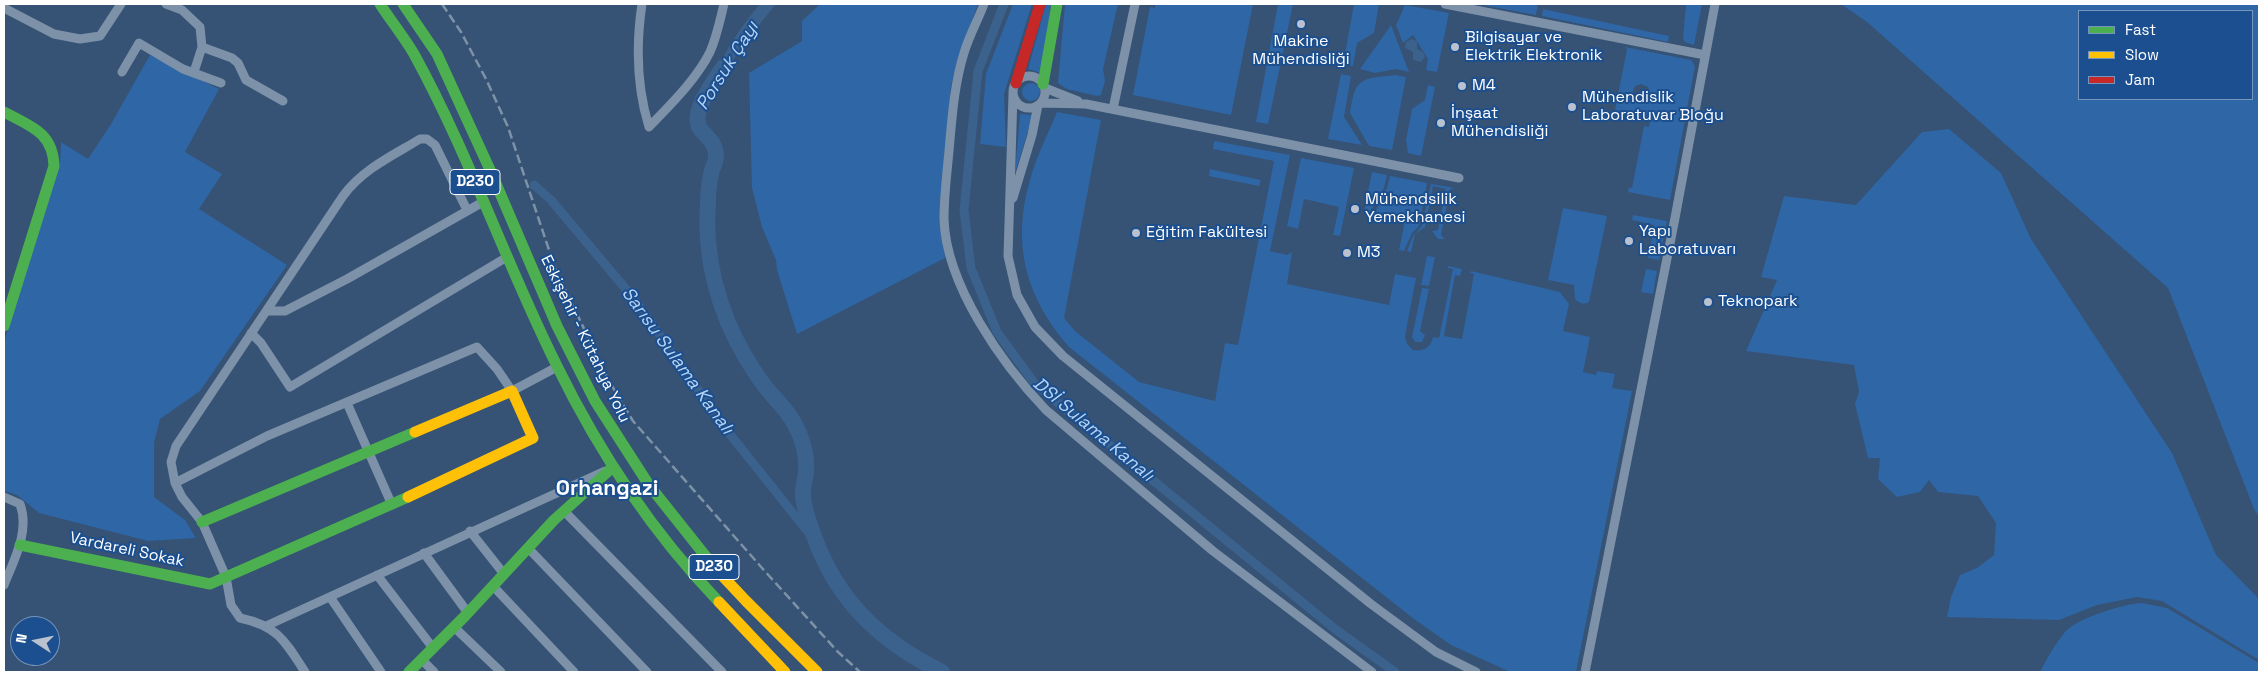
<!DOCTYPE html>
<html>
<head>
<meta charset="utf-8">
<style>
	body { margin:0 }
	#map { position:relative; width:2263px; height:676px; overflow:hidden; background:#365274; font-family:"Space Grotesk",sans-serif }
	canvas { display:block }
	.frame { position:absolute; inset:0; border:5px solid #fff; pointer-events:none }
	.legend { position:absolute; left:2078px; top:10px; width:175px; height:90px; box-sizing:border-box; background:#1b4f8f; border:1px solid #7695bc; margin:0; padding:6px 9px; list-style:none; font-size:15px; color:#fff }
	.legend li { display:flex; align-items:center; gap:10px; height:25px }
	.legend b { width:25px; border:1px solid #7695bc }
	.north { position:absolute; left:10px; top:616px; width:50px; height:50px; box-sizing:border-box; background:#1b4f8f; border:1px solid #7695bc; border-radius:50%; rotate:281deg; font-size:14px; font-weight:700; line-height:20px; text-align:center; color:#fff }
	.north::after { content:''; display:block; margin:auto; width:18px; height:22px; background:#b9c2ce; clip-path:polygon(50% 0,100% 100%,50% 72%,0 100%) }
</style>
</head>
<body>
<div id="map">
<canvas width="2263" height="676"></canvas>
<div class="frame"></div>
<ul class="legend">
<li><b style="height:6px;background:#4caf50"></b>Fast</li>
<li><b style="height:6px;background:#ffc107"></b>Slow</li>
<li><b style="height:6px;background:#c62828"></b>Jam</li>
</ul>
<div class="north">N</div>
</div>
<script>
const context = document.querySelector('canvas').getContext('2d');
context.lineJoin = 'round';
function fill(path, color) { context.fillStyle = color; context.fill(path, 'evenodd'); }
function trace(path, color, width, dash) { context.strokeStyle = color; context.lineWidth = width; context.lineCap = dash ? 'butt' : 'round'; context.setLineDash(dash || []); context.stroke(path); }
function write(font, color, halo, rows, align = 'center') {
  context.font = font + ' "Space Grotesk",sans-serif'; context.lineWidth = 4; context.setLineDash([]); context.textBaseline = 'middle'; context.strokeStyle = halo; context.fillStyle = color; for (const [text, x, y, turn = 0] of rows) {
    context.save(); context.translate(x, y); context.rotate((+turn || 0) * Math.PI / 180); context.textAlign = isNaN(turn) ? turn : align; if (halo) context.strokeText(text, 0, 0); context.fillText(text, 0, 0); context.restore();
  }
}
const green = new Path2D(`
	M820 4H978L958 59 951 86 940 207 945 258 797 334 777 270 776 260 762 227 752 188 749 73 802 41V21Z
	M1013 4H1032L1004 94 1006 147 980 144 986 74Z
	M1046 4H1051L1041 73 1028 69Z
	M1065 4H1118L1103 69 1105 81 1101 95 1097 96 1067 89 1058 83Z
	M1155 4H1253L1231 115 1133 95 1150 7 1155 8Z
	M1278 4H1293L1268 124 1256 122Z
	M1354 4H1379L1374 33 1357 43 1353 66 1343 65Z
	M1477 4H1538L1536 15Z
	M1686 4H1702L1694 45 1685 42 1683 39Z
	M1841 4H2259V517L2254 509 2168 288 1867 22ZM2079 11H2252V99H2079Z
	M1405 5 1449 13 1437 72 1426 70 1428 59 1413 35 1403 43 1396 25Z
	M1543 9 1669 36 1668 42 1542 16Z
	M1391 25 1409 72 1396 69 1375 73 1360 69Z
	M1625 47 1691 60 1695 66 1670 200 1628 192 1629 188H1632L1644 126 1649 127 1650 119 1646 116 1615 110 1627 49ZM1641 84 1648 87C1652 96 1646 103 1637 101L1632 94 1635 86Z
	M150 55 219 89 185 152 222 174 199 209 287 265 200 391 160 419 154 443V497L185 520 196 538 148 541 39 513 17 495 4 491V343L25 268 60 163 61 142 88 159 111 124Z
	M1341 74 1351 76 1344 117 1362 145 1328 139Z
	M1395 75 1406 77 1392 150 1369 146 1350 113C1355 76 1362 79 1395 75Z
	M1022 92a9 9 0 1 1 18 0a9 9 0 1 1-18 0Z
	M1428 85 1435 87 1421 156 1408 153 1406 140 1412 109 1425 100Z
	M1057 112 1101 120 1064 318 1075 331 1139 382 1215 401 1225 343 1238 345 1274 161 1213 149 1214 141 1290 155 1270 251 1287 255 1292 252 1287 284 1389 305 1395 274 1416 278 1405 336 1407 344 1413 350C1424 352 1431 347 1433 337L1439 338 1453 269 1448 268V266L1462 269 1460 276 1455 275 1444 336 1462 339 1474 274 1470 273 1471 271 1560 292 1569 304 1563 331 1590 337 1583 372 1596 375 1597 371 1615 374 1612 388 1632 391 1576 672H1510L1451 645 1414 619 1069 347C1026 298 1011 244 1030 180 1036 157 1048 134 1057 112Z
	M1020 114 1033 115 1015 173Z
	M1949 129 2001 173 2031 239 2172 453 2216 555 2259 599V660L2162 601 2137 597 2097 605 2059 620 1947 617 1951 597 1960 575 1977 568 1994 555 1996 523 1978 496 1938 492 1929 480 1920 492 1897 497 1878 479 1880 458H1868L1855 404 1859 392 1854 365 1746 351 1777 280 1761 277 1784 196 1856 205 1922 132Z
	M1301 158 1354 168 1340 236 1333 235 1339 207 1304 199 1298 229 1287 226Z
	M1210 169 1261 180 1259 186 1209 176Z
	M1372 172 1387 175 1384 188 1369 213 1364 212Z
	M1390 176 1427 183 1419 226 1412 233 1404 251 1399 250 1405 221 1374 214 1387 188Z
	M1431 184 1455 188 1450 189 1441 235 1445 239H1438L1432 231 1438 230 1446 189 1433 186 1425 227 1415 234 1411 252 1407 251 1413 236 1422 226Z
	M1563 208 1607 216 1589 302C1584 305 1580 304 1575 299L1574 285 1548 280Z
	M1633 215 1667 221 1659 260 1648 258 1654 225 1632 220Z
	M1427 256 1435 257 1429 286 1421 285Z
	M1646 269 1657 271 1653 294 1641 292Z
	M1422 288 1429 289 1420 331 1425 335 1422 342H1415L1412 337Z
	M2142 603 2167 608 2259 663V672H2040C2047 658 2055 644 2065 632 2077 618 2123 604 2142 603Z`);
const water = new Path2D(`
	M760 4H776L739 50 714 96 709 95C718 60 737 31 760 4Z
	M1411 39 1417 41V49L1424 53 1425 57 1421 62 1413 60V52L1405 48 1406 42Z`);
const canal = new Path2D(`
	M1004 4 978 71 964 210 971 268 997 332 1035 384 1335 629 1395 672
	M534 185 551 200 635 300 725 428 816 542`);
const river = new Path2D(`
	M723 67C714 82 687 115 702 131 709 139 716 144 716 156 716 161 714 165 712 170 709 181 708 193 708 204 704 256 718 311 745 356 753 370 762 384 773 396 784 408 793 418 799 433 804 445 807 460 806 473 805 481 802 488 803 496 804 509 809 523 814 536 837 601 881 642 942 672`);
const street = new Path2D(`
	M166 4 182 10 200 27 202 47 232 58 238 63 246 80 283 101
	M642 4C636 44 637 88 649 127 670 105 696 80 710 52 717 36 720 20 724 4
	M984 4C978 20 969 36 964 53 954 85 952 118 949 151 947 173 944 196 944 219 946 285 1002 364 1046 410L1213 551 1372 672
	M1445 4 1705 55
	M4 8 54 34 80 39 100 36 121 4
	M122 72 139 43 183 69 221 83
	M194 72 202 47
	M1013 92a16 16 0 1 1 32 0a16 16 0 1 1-32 0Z
	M1045 88 1078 101
	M1013 94 1008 256 1017 295 1035 327 1063 356 1371 604 1436 652 1476 672
	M1041 103 1086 104 1459 178
	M1113 109 1135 4
	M1013 198 1032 135 1038 105
	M267 311H285L347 279 483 202
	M251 333 261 343 290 387 507 257
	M347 403 392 505
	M175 483 171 462 176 446 343 196C363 169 392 156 420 139H427L435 145 467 210
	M4 497 20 504C30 531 14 560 4 585
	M564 511 722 672
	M470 531 504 574
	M528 548 647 672
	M424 553 468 613
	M377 575 433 648
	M493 586 574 672
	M330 597 381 672
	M266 626 605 471
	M454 627 501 672
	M422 660 434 672
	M305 672C285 641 278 626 240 618L231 605 226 577 202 522 182 497 175 483 267 436 477 347 497 369 512 391 557 367
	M1585 672 1675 218 1715 4`);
const fast = new Path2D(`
	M380 4C391 21 404 37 414 54 469 154 506 264 557 366 599 452 653 533 719 602
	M403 4 437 54 491 172 557 326 595 401 649 485 715 568
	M1043 84 1057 4
	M4 112C30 126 53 132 54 166L4 326
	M202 522 415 432
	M20 545 210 584 408 497
	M409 672 465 616 554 520 613 467`);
const slow = new Path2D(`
	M408 497 533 438 512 391 415 432
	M715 568 746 601 817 672
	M719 602 785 672`);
const jam = new Path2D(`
	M1016 83 1040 4`);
const rail = new Path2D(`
	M442 4 461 32 486 79 508 127 555 268 609 381 633 421 762 568 838 652 860 672`);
const markers = [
	[1301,24,5,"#b9c2ce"],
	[1455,47,5,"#b9c2ce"],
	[1462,86,5,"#b9c2ce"],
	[1572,107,5,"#b9c2ce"],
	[1441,123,5,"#b9c2ce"],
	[1355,209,5,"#b9c2ce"],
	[1136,233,5,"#b9c2ce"],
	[1629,241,5,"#b9c2ce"],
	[1347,253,5,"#b9c2ce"],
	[1708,302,5,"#b9c2ce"]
];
const shields = [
	[475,182,50],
	[714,567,50]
];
const shieldNames = [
	["D230",475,182],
	["D230",714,567]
];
const poiNames = [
	["Bilgisayar ve",1465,38],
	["Elektrik Elektronik",1465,56],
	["Makine",1301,42,"center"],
	["Mühendisliği",1301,60,"center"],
	["M4",1472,86],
	["Mühendislik",1582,98],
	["Laboratuvar Bloğu",1582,116],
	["İnşaat",1451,114],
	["Mühendisliği",1451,132],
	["Mühendsilik",1365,200],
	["Yemekhanesi",1365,218],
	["Yapı",1639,232],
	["Laboratuvarı",1639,250],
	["Eğitim Fakültesi",1146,233],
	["M3",1357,253],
	["Teknopark",1718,302]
];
const streetNames = [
	["Eskişehir - Kütahya Yolu",585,339,64],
	["Vardareli Sokak",127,550,12]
];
const waterNames = [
	["Porsuk Çayı",728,66,-58],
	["Sarısu Sulama Kanalı",677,361,54],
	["DSİ Sulama Kanalı",1093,430,40]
];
const districtNames = [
	["Orhangazi",607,489]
];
fill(green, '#2f66a5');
fill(water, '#3b618d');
trace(canal, '#3b618d', 9);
trace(river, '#3b618d', 16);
trace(street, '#7d92a8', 9);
trace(fast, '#4caf50', 11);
trace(slow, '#ffc107', 11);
trace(jam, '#c62828', 11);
trace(rail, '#7e92a7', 2.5, [9, 4]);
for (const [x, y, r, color] of markers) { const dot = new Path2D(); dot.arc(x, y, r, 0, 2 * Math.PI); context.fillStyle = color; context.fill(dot); trace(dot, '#1b4f8f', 2); }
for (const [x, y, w] of shields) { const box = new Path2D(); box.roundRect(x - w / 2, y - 12.5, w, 25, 4); context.fillStyle = '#1b4f8f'; context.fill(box); trace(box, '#fff', 1); }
write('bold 15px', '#fff', null, shieldNames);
write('16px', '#fff', '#1b4f8f', poiNames, 'left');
write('16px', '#fff', '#1b4f8f', streetNames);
write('italic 18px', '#b5d3f5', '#1b4f8f', waterNames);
write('bold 21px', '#fff', '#1b4f8f', districtNames);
</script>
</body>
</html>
